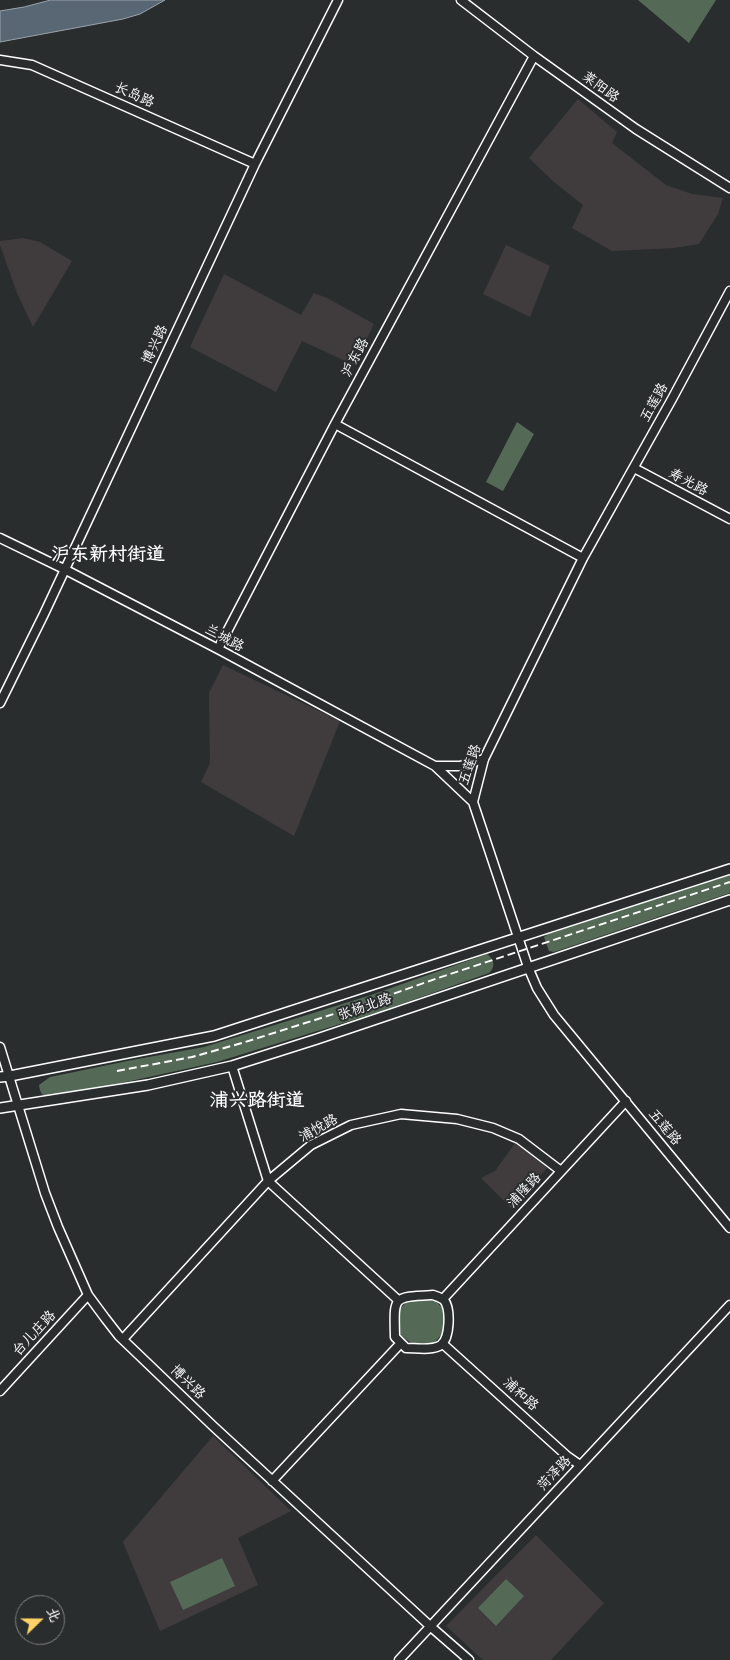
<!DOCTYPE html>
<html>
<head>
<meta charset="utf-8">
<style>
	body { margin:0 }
	#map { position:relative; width:730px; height:1660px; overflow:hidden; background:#2a2d2e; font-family:"Architects Daughter","LXGW WenKai TC",sans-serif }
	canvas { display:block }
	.north { position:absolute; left:15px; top:1595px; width:50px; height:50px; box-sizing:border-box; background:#2a2d2e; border:1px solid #7f8182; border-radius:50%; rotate:68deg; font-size:14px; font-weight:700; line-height:20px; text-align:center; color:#fff }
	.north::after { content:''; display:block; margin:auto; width:18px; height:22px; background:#ffd166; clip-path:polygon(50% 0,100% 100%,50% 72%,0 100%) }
</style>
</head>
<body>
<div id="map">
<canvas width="730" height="1660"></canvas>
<div class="north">北</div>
</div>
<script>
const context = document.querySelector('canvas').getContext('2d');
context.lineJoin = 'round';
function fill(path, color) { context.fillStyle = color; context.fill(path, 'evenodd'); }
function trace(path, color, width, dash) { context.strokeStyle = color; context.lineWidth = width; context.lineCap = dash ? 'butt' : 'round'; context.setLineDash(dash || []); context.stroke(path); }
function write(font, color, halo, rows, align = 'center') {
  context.font = font + ' "Architects Daughter","LXGW WenKai TC",sans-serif'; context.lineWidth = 4; context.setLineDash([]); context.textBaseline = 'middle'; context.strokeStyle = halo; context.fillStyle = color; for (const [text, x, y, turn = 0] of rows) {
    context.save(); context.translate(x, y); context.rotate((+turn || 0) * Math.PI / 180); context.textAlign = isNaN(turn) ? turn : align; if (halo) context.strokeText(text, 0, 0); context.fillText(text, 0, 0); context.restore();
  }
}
const built = new Path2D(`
	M578 99 617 132 612 143 666 185 692 194 723 198 718 214 699 244 674 248 612 251 572 228 583 205 554 182 529 158Z
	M23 238 40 242 72 261 33 327 17 293 0 245V241Z
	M506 245 550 266 530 317 483 294Z
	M224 274 301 315 314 293 327 298 374 324 354 365 302 341 276 392 190 347Z
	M223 665 340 721 294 836 201 782 210 763 209 693Z
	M516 1142 547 1168 512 1209 481 1178 495 1171Z
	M213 1436 291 1511 238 1538 258 1585 160 1631 123 1542Z
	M536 1535 604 1603 551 1660H483L446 1626Z`);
const green = new Path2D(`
	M638 0H716L689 43Z
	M517 422 534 434 503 491 486 482Z
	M730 874V893L554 952 549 951 544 937 548 934Z
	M487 954C494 959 496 967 489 973L379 1012 217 1062 117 1084 48 1097C41 1095 40 1092 39 1085L50 1077 132 1060 204 1047 371 995Z
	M409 1299H434L444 1310V1332L434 1343 412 1344 400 1334 399 1310Z
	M222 1558 235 1586 183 1610 170 1582Z
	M506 1579 524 1596 496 1626 478 1608Z`);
const water = new Path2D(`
	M51 0H165L140 14 123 19 0 42V11L24 7Z`);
const minor = new Path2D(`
	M461 0 534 56 636 129 730 188
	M0 60 32 65 255 164
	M730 291 672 399 583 558 484 759 473 802 528 967 537 988 554 1015 730 1228
	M335 424 583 558
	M634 468 730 519
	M0 538 64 569 218 649 435 766 473 802
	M218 649 335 424 534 56
	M0 703 44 614 255 164 338 0
	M435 766H460L484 759
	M0 1047 45 1193 58 1227 88 1295 105 1318 119 1336 213 1426 430 1626 469 1660
	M232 1066 268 1181 398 1300
	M433 1295C437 1296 441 1298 444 1300 451 1309 450 1338 441 1345 432 1351 416 1348 406 1348L395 1337C394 1296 392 1297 433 1295Z
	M443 1299 626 1101
	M123 1339 268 1181 311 1145 351 1125 401 1114 457 1119 493 1128 519 1139 561 1171
	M443 1344 567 1456 580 1465
	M0 1391 88 1295
	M272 1481 400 1344
	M399 1660 730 1305`);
const major = new Path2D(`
	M0 1077 10 1076 214 1036 730 869
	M0 1108 148 1085 232 1066 317 1039 730 900`);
const rail = new Path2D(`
	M117 1071 192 1057 242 1043 356 1007 438 978 730 882`);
const streetNames = [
	["莱阳路",600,88,36],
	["长岛路",134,96,24],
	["博兴路",156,345,-65],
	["沪东路",356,358,-62],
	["五莲路",655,403,-61],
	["寿光路",688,483,28],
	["兰城路",224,639,28],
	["五莲路",471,765,-71],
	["张杨北路",365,1008,-19],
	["五莲路",664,1128,50],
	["浦悦路",319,1129,-29],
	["浦隆路",525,1191,-47],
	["台儿庄路",35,1334,-47],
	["博兴路",187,1383,44],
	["浦和路",520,1395,42],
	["菏泽路",555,1474,-47]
];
const districtNames = [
	["沪东新村街道",108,556],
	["浦兴路街道",257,1102]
];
fill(built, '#403c3d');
fill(green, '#546a57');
fill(water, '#596775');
trace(water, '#9ba4ac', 1);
trace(minor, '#fff', 11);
trace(major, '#fff', 12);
trace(minor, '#2a2d2e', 8);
trace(major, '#2a2d2e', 9);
trace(rail, '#fff', 2, [8, 4]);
write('14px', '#fff', '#2a2d2e', streetNames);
write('bold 19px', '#fff', '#2a2d2e', districtNames);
</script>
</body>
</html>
